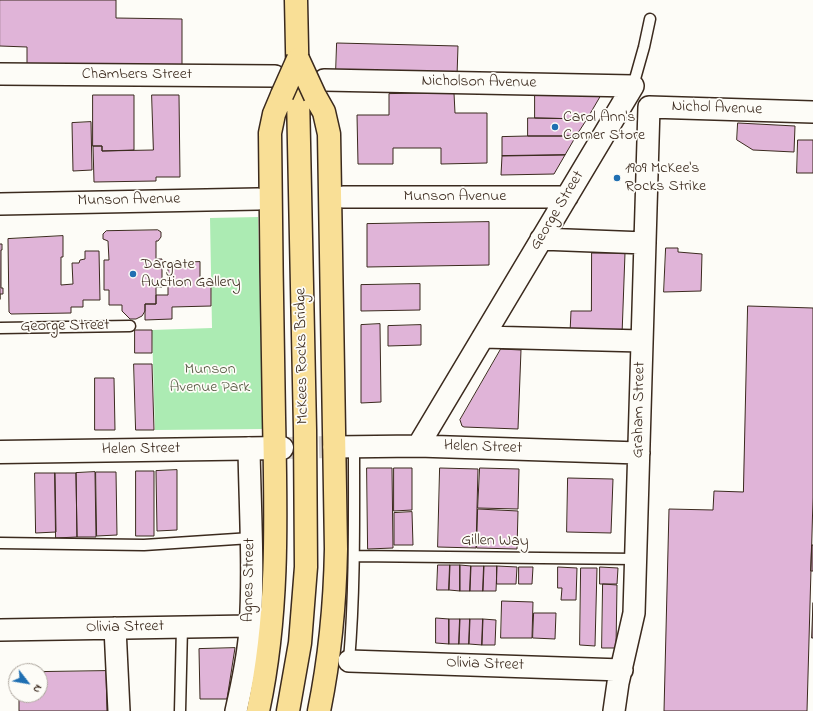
<!DOCTYPE html>
<html>
<head>
<meta charset="utf-8">
<style>
	body { margin:0 }
	#map { position:relative; width:813px; height:711px; overflow:hidden; background:#fdfcf7; font-family:"Indie Flower",sans-serif }
	canvas { display:block }
	.north { position:absolute; left:8px; top:663px; width:40px; height:40px; box-sizing:border-box; background:#fdfcf7; border:1px solid #afa8a0; border-radius:50%; rotate:121deg; font-size:11px; font-weight:700; line-height:16px; text-align:center; color:#3b2a1e }
	.north::after { content:''; display:block; margin:auto; width:14px; height:18px; background:#1f6fb2; clip-path:polygon(50% 0,100% 100%,50% 72%,0 100%) }
</style>
</head>
<body>
<div id="map">
<canvas width="813" height="711"></canvas>
<div class="north">N</div>
</div>
<script>
const context = document.querySelector('canvas').getContext('2d');
context.lineJoin = 'round';
function fill(path, color) { context.fillStyle = color; context.fill(path, 'evenodd'); }
function trace(path, color, width, dash) { context.strokeStyle = color; context.lineWidth = width; context.lineCap = dash ? 'butt' : 'round'; context.setLineDash(dash || []); context.stroke(path); }
function write(font, color, halo, rows, align = 'center') {
  context.font = font + ' "Indie Flower",sans-serif'; context.lineWidth = 3.5; context.setLineDash([]); context.textBaseline = 'middle'; context.strokeStyle = halo; context.fillStyle = color; for (const [text, x, y, turn = 0] of rows) {
    context.save(); context.translate(x, y); context.rotate((+turn || 0) * Math.PI / 180); context.textAlign = isNaN(turn) ? turn : align; if (halo) context.strokeText(text, 0, 0); context.fillText(text, 0, 0); context.restore();
  }
}
const green = new Path2D(`
	M258 217 263 429 155 430 152 330 212 328 210 218Z`);
const building = new Path2D(`
	M0 0H116V18L182 19V71L27 70V47L0 46Z
	M337 43 458 46 457 76 336 72Z
	M454 93 455 113H487V163L441 164V148H393V164H358L357 115H389V94Z
	M535 94 601 95 587 119 535 118Z
	M93 95H134V150L102 151V146H93Z
	M152 95H179L180 177H156V181L94 182 93 146H102V151L153 150Z
	M528 118H535L587 119 576 136H528Z
	M91 122 92 170 73 171 72 123Z
	M738 123 795 126 794 152 753 150 737 140Z
	M528 136H576L565 155 502 156V137Z
	M798 140H813V173H797Z
	M565 155 554 174 501 175 502 156Z
	M489 222V265L367 267V224Z
	M158 230 161 232V237L158 241H156V259H162V287H156V304H145V311L142 316 136 319H130L122 311V305H109V290H104V260H109L108 241 103 239V234L106 231Z
	M63 236V257H61V285L73 284 72 263H79L80 260 85 259V251H99L100 300H83V307H71V313L11 314 9 312 8 239Z
	M0 244H2V250H1V288H3V294H0V299Z
	M666 248H678V252L702 254 701 291 664 292Z
	M592 253H625L622 335 570 333 571 311H591Z
	M200 262V284L211 283V306L172 307V319L145 320V304H156V295H168V263Z
	M420 284V310L361 311V285Z
	M748 306 813 308V498L807 711H664L669 509 713 510 714 491 743 492Z
	M380 324 381 402 361 403V325Z
	M421 325V345L388 346V326Z
	M135 330H152V353H135Z
	M501 349 521 350 518 429 464 427 462 426 460 420Z
	M134 364H152L154 430H136Z
	M95 378H114L115 430H95Z
	M367 468H392L393 548 368 549Z
	M394 468H412V510L394 511Z
	M440 468 478 469 476 548 438 547Z
	M480 468 519 469 518 509 478 508Z
	M177 470V530L157 531 156 471Z
	M136 471H154V536H136Z
	M95 472 96 537H77L76 473Z
	M96 472H116L117 535 97 536Z
	M35 473H55L56 532 36 533Z
	M55 473H76L77 537 56 538Z
	M568 478 613 479 611 533 567 532Z
	M478 509 518 511 517 549 477 548Z
	M412 512 413 545H394V513Z
	M812 545H813V571H811Z
	M438 565H450L449 590H437Z
	M450 565H460V591L449 590Z
	M460 565 471 566 470 591H460Z
	M471 566H484L483 591H470Z
	M484 566H497L496 591H483Z
	M497 566 517 567 516 584H497Z
	M519 567H533L532 584H519Z
	M558 567 577 568 576 600H561L562 588H558Z
	M600 567 618 568 617 584H600Z
	M581 568H597L595 646 580 645Z
	M603 584 617 585 616 648H602Z
	M502 601 533 602 532 638H501Z
	M813 603V638H812Z
	M534 613H556L555 639 533 638Z
	M436 618 449 619V644L436 643Z
	M449 619H460L459 644H449Z
	M460 619H470L469 644H459Z
	M470 619H483L482 645 469 644Z
	M483 619 496 620 495 645H482Z
	M235 648 227 699H200L199 649Z
	M106 671 107 711H19V695H40V672Z`);
const streetTunnel = new Path2D(`
	M258 199 343 197`);
const secondaryTunnel = new Path2D(`
	M286 448 327 447`);
const lane = new Path2D(`
	M633 86 644 47 650 19
	M0 328 130 326
	M0 543 144 545 251 538
	M354 556 636 559
	M349 661C355 590 354 518 354 447
	M180 711 182 627`);
const street = new Path2D(`
	M0 74 275 76
	M324 80 633 86
	M649 107 813 112
	M343 197H567
	M0 204 258 199
	M541 239 645 243
	M483 337 642 341
	M418 446 633 86
	M334 447 418 446 639 453
	M115 628 119 711
	M0 630 250 626
	M349 661 622 670
	M236 711C242 685 248 657 250 630 254 570 250 509 249 448
	M614 711 618 683 634 613 649 107`);
const secondary = new Path2D(`
	M0 452 282 448`);
const primary = new Path2D(`
	M315 96 324 112 329 134 336 549C335 603 330 657 319 711
	M258 711C279 614 276 515 274 417 272 322 271 228 270 133L274 114 282 95
	M288 711 300 643 306 567 305 429 296 0`);
const primaryBridge = new Path2D(`
	M298 59 315 96
	M282 95 298 59`);
const markers = [
	[555,127,4,"#1f6fb2"],
	[617,178,4,"#1f6fb2"],
	[133,274,4,"#1f6fb2"]
];
const streetNames = [
	["Chambers Street",137,75],
	["Nicholson Avenue",479,83,1],
	["Nichol Avenue",717,109,2],
	["Munson Avenue",455,197],
	["Munson Avenue",129,201,-1],
	["George Street",558,211,-59],
	["George Street",65,327,-1],
	["McKees Rocks Bridge",303,356,-91],
	["Graham Street",640,410,-89],
	["Helen Street",483,448,2],
	["Helen Street",141,450,-1],
	["Gillen Way",495,542,1],
	["Agnes Street",250,580,-89],
	["Olivia Street",125,628,-1],
	["Olivia Street",485,665,2]
];
const poiNames = [
	["Carol Ann's",563,118],
	["Corner Store",563,136],
	["1909 McKee's",625,169],
	["Rocks Strike",625,187],
	["Dargate",141,265],
	["Auction Gallery",141,283]
];
const parkNames = [
	["Munson",210,370],
	["Avenue Park",210,388]
];
fill(green, '#acebb3');
fill(building, '#e0b4d8');
trace(building, '#3b2a1e', 1);
trace(streetTunnel, '#d6d2cc', 21, [21, 10]);
trace(secondaryTunnel, '#d6d2cc', 22, [22, 11]);
trace(lane, '#3b2a1e', 13);
trace(street, '#3b2a1e', 24);
trace(secondary, '#3b2a1e', 25);
trace(primary, '#3b2a1e', 25);
trace(lane, '#fdfcf7', 10);
trace(street, '#fdfcf7', 21);
trace(secondary, '#fdfcf7', 22);
trace(primary, '#f9df96', 22);
trace(primaryBridge, '#3b2a1e', 25, []);
trace(primaryBridge, '#f9df96', 22);
for (const [x, y, r, color] of markers) { const dot = new Path2D(); dot.arc(x, y, r, 0, 2 * Math.PI); context.fillStyle = color; context.fill(dot); trace(dot, '#fdfcf7', 1.5); }
write('16px', '#3b2a1e', '#fdfcf7', streetNames);
write('16px', '#3b2a1e', '#fdfcf7', poiNames, 'left');
write('16px', '#575a43', '#fdfcf7', parkNames);
</script>
</body>
</html>
